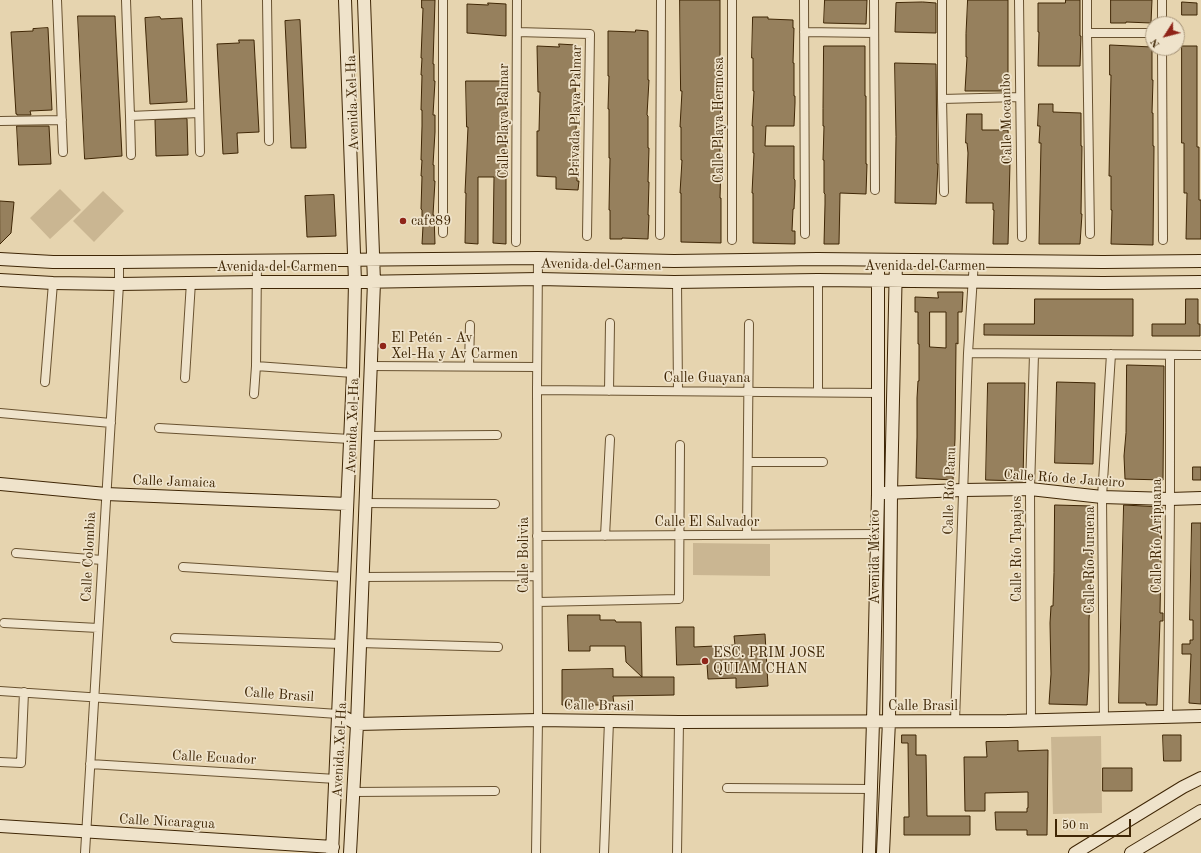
<!DOCTYPE html>
<html>
<head>
<meta charset="utf-8">
<style>
	body { margin:0 }
	#map { position:relative; width:1201px; height:853px; overflow:hidden; background:#e6d4af; font-family:"Old Standard TT",serif }
	canvas { display:block }
	.north { position:absolute; left:1145px; top:16px; width:40px; height:40px; box-sizing:border-box; background:#efe3cb; border:1px solid #a9977c; border-radius:50%; rotate:234deg; font-size:11px; font-weight:700; line-height:16px; text-align:center; color:#3f2605 }
	.north::after { content:''; display:block; margin:auto; width:14px; height:18px; background:#8f2418; clip-path:polygon(50% 0,100% 100%,50% 72%,0 100%) }
	.scale { position:absolute; left:1055px; top:819px; width:76px; height:18px; box-sizing:border-box; border:2px solid #3f2605; border-top:0; padding-left:5px; font-size:12px; line-height:14px; white-space:nowrap; color:#3f2605; -webkit-text-stroke:3px #efe3cb; paint-order:stroke }
</style>
</head>
<body>
<div id="map">
<canvas width="1201" height="853"></canvas>
<div class="north">N</div>
<div class="scale">50 m</div>
</div>
<script>
const context = document.querySelector('canvas').getContext('2d');
context.lineJoin = 'round';
function fill(path, color) { context.fillStyle = color; context.fill(path, 'evenodd'); }
function trace(path, color, width, dash) { context.strokeStyle = color; context.lineWidth = width; context.lineCap = dash ? 'butt' : 'round'; context.setLineDash(dash || []); context.stroke(path); }
function write(font, color, halo, rows, align = 'center') {
  context.font = font + ' "Old Standard TT",serif'; context.lineWidth = 3.5; context.setLineDash([]); context.textBaseline = 'middle'; context.strokeStyle = halo; context.fillStyle = color; for (const [text, x, y, turn = 0] of rows) {
    context.save(); context.translate(x, y); context.rotate((+turn || 0) * Math.PI / 180); context.textAlign = isNaN(turn) ? turn : align; if (halo) context.strokeText(text, 0, 0); context.fillText(text, 0, 0); context.restore();
  }
}
const green = new Path2D(`
	M60 189 81 210 50 239 30 218Z
	M103 191 124 211 94 242 73 221Z
	M693 543 770 544V576L693 575Z
	M1101 736 1102 813 1053 814 1051 737Z`);
const building = new Path2D(`
	M422 0H435L433 64H434V81H435L433 115H435V132L433 165H434V181H435L433 215H434L435 244H422L423 226H422V210L421 209 422 176H421L422 160H421L422 126V110H421L422 75H421L422 58H421L423 8H422Z
	M680 0H720V63H721L720 96H721L720 131V164H721L720 198H721V243L681 242V193H680L682 160H681V127H680L682 91H681Z
	M825 0H867L866 24 824 23Z
	M968 0H1008V91H965L967 57H966V34Z
	M1066 0H1080V36H1081L1080 66H1038L1039 32H1038V3H1065Z
	M1111 0H1152L1151 23 1126 22V23H1111Z
	M923 2 936 3V33L895 32 896 3Z
	M1182 2 1197 3V15H1182Z
	M488 3 506 4V36L467 33V4L488 5Z
	M78 16H115L122 156 85 159Z
	M160 17 161 19 182 18 187 102 150 104 145 18Z
	M753 17H768V19L793 20V28H794L793 63H794V96H795V103L794 126H766L765 146H794V179L795 180V186L794 209H793L792 231H795V244L753 243V193H752L754 153H753V126H752L754 91H753V58H752Z
	M300 20 306 148H291L285 21Z
	M48 28 52 110 30 111 31 115H17V114H16L11 32 33 31V29Z
	M636 30 648 31V80H649L647 115 648 116V148H649L648 182H649L648 215H649L648 239 622 238V239H610V210H609L610 158H609V109H608L609 76H608V31L635 32Z
	M239 40H254L259 132 237 133 238 153 223 154 217 44 239 43Z
	M559 44 576 45 575 116H576L577 181H579L578 190 556 189V177L537 176V131H539L540 92H538L537 46 559 47Z
	M1110 45 1152 47V80H1153L1152 113H1153V146H1154L1153 245 1111 244 1112 210H1111V176H1109L1111 75H1110Z
	M824 46H865V96H866V164H867L866 194 840 193 839 244H824L825 204V194L824 193V160H823L824 126H823V109Z
	M1182 46H1197V147H1199V200H1201V239H1186L1187 193H1184V143H1182Z
	M895 63 936 64 937 164H938L936 204 895 203 896 137Z
	M466 81H506V244L493 243 494 177H478V244L465 243 466 193H465L468 127H467Z
	M1039 104H1053V112L1081 113V146H1082L1081 214H1082L1080 244H1039L1041 143H1039L1040 126H1038Z
	M967 114H982V130H1008L1010 163 1008 244H993L994 210H993V203H966L968 153 967 143H966Z
	M187 119 188 155 156 156 155 120Z
	M17 126H49L51 164 19 165Z
	M334 195 336 236 307 237 305 196Z
	M0 201 14 202 11 233 0 244Z
	M938 292H963L962 312H958V344L956 343 955 439 953 480 916 478 917 437V398L918 381H919V344H918V312H915V297L938 298ZM930 312H946V348L930 347Z
	M1035 299H1133V336L984 335V324H1034Z
	M1186 299H1198V324H1200V336H1152V324H1185Z
	M1127 365 1164 366 1163 480 1125 479 1124 456 1126 433Z
	M1057 382 1095 383 1093 464 1055 463Z
	M988 383H1025L1023 481 986 480Z
	M1193 467H1201V480H1193Z
	M1055 505 1092 506V563L1089 620V671L1087 705 1049 704 1051 674 1050 623 1051 606H1053L1054 573Z
	M1124 505 1162 507 1160 613H1163V621H1160L1157 705H1146V703H1119Z
	M1192 523H1201V704L1189 703 1191 654H1182V644H1190V640H1193V620H1190Z
	M568 615H600V620H615L616 622H641L642 677 626 662 625 646H590V651H569Z
	M676 627H694V647L735 645 734 636 765 634 768 686 736 688V678L708 679 707 664 677 665Z
	M613 669V677H674V695L613 696 614 705H562V670Z
	M902 735H916V755H926L927 816H970V835H904V817H909L908 743H902Z
	M1163 735H1181V761H1164Z
	M1018 741V751L1048 750 1047 835H1027V830H996L995 812H1027V808H1028V792L985 793V811H965L964 757H987L986 742Z
	M1103 768H1132V791H1103Z`);
const street = new Path2D(`
	M57 0 63 152
	M126 0 130 116 131 155
	M197 0 200 152
	M267 0 269 141
	M443 0V233
	M732 0V240
	M804 0 805 234
	M874 0 875 190
	M942 0V99L944 192
	M1019 0 1022 237
	M1087 0V33L1090 234
	M1162 0V24
	M517 32 590 34 587 236
	M804 32 874 33
	M1087 33H1153
	M1162 48 1163 240
	M942 99 1020 97
	M130 116 199 113
	M0 121 62 120
	M660 235 661 0
	M516 242 517 0
	M818 280V392
	M677 282 678 391
	M968 353 1201 355
	M256 366 353 373
	M370 366 537 367
	M469 366 470 325
	M185 378 191 282
	M45 382 53 283
	M537 390 878 393
	M609 391 610 323
	M254 394 256 366 257 261
	M0 413 111 423
	M159 428 350 439
	M368 436 497 435
	M748 462H823
	M365 503 495 504
	M747 535 749 324
	M537 536 877 534
	M605 536 610 439
	M16 553 102 560
	M183 567 344 577
	M362 577 537 576
	M538 602 679 599 680 445
	M4 623 98 628
	M175 638 341 644
	M360 643 498 647
	M0 691 338 714
	M1168 717 1170 499V355
	M1104 719 1102 497 1111 354
	M955 721 968 353 974 261
	M1031 721 1030 489 1034 354
	M0 762 21 763 24 692
	M90 764 336 779
	M727 788 871 789
	M353 792 495 791
	M85 853 119 284V262
	M536 853 538 720 537 390 538 258
	M604 853 609 721
	M677 853 679 722`);
const secondary = new Path2D(`
	M0 259 53 262H119L538 258 674 261 818 259 1103 262 1201 261
	M0 280 53 283 119 284 257 282H355L539 279 674 282 818 280 1103 283 1201 282
	M0 484 106 494 347 504
	M883 493 963 490 1030 489 1102 497 1170 499 1201 498
	M338 714 357 724 538 720 679 722 1007 721 1201 716
	M0 826 333 847
	M332 853 353 373 355 282 345 0
	M350 853 357 724 374 282 364 0
	M869 853 873 721 878 494V260
	M883 853 889 721 891 493 896 260
	M1075 853 1183 787 1201 778
	M1131 853 1201 811`);
const markers = [
	[403,221,4,"#8f2418"],
	[383,346,4,"#8f2418"],
	[705,661,4,"#8f2418"]
];
const streetNames = [
	["Avenida Xel-Ha",353,103,-92],
	["Privada Playa Palmar",576,111,-89],
	["Calle Mocambo",1007,119,-91],
	["Calle Playa Hermosa",719,120,-90],
	["Calle Playa Palmar",504,121,-90],
	["Avenida del Carmen",601,265,1],
	["Avenida del Carmen",925,266],
	["Avenida del Carmen",277,267],
	["Calle Guayana",707,378],
	["Avenida Xel-Ha",353,426,-88],
	["Calle Río de Janeiro",1064,479,4],
	["Calle Jamaica",174,482,2],
	["Calle Río Paru",950,491,-88],
	["Calle El Salvador",707,522],
	["Calle Río Aripuana",1157,536,-90],
	["Calle Río Tapajos",1017,549,-90],
	["Calle Bolivia",524,555,-90],
	["Calle Colombia",89,557,-87],
	["Avenida México",875,557,-90],
	["Calle Río Juruena",1090,560,-90],
	["Calle Brasil",279,695,4],
	["Calle Brasil",599,706,1],
	["Calle Brasil",923,706],
	["Avenida Xel-Ha",340,750,-87],
	["Calle Ecuador",214,758,3],
	["Calle Nicaragua",167,822,3]
];
const poiNames = [
	["cafe89",411,221],
	["El Petén - Av",391,338],
	["Xel-Ha y Av Carmen",391,354],
	["ESC. PRIM JOSE",713,653],
	["QUIAM CHAN",713,669]
];
fill(green, '#cab692');
fill(building, '#96805d');
trace(building, '#3f2605', 1);
trace(street, '#695230', 10);
trace(secondary, '#3f2605', 14);
trace(street, '#efe3cb', 8);
trace(secondary, '#efe3cb', 12);
for (const [x, y, r, color] of markers) { const dot = new Path2D(); dot.arc(x, y, r, 0, 2 * Math.PI); context.fillStyle = color; context.fill(dot); trace(dot, '#efe3cb', 1.5); }
write('14px', '#3f2605', '#efe3cb', streetNames);
write('14px', '#3f2605', '#efe3cb', poiNames, 'left');
</script>
</body>
</html>
